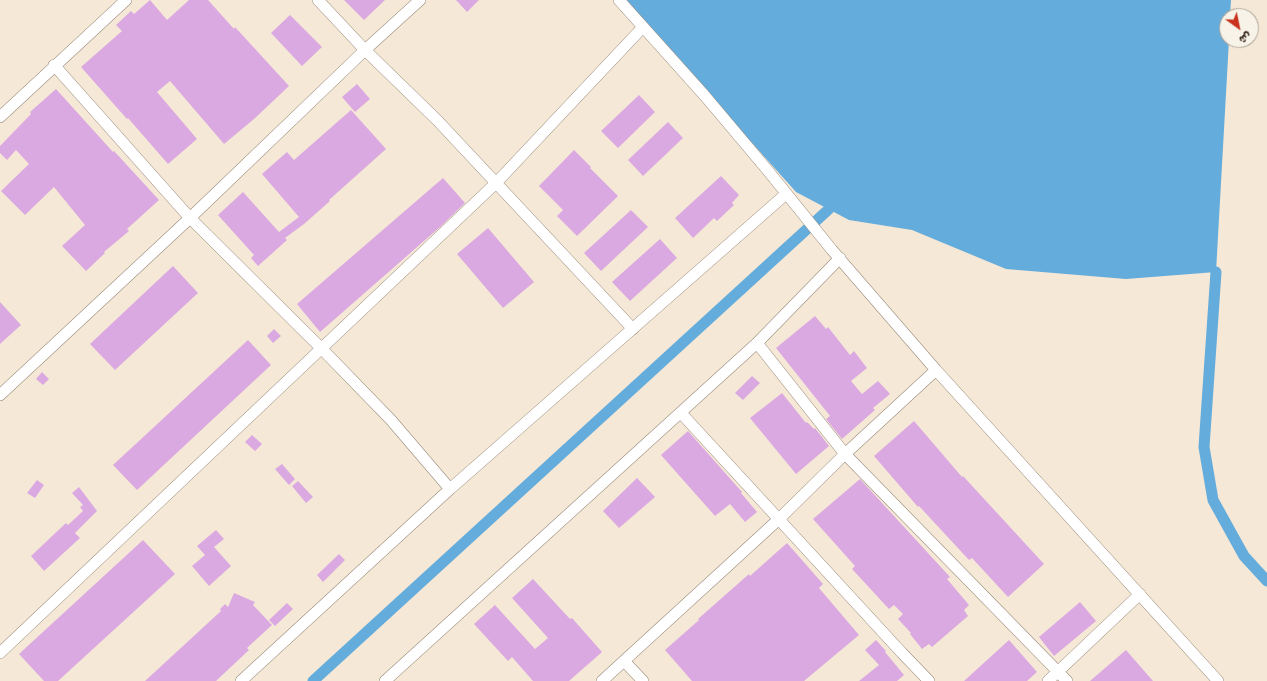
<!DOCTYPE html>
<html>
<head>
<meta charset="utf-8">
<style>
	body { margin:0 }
	#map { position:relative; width:1267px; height:681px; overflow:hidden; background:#f6e8d6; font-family:Pangolin,"Playpen Sans Arabic",sans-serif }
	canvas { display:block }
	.north { position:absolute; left:1219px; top:8px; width:40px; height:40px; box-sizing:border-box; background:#f7f3e8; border:1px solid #aca397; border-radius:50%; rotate:147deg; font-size:11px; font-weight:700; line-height:16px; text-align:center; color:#3b2a1e }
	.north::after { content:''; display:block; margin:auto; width:14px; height:18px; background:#c8321e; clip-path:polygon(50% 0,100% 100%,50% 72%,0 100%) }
</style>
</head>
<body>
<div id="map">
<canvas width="1267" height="681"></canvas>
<div class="north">ش</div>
</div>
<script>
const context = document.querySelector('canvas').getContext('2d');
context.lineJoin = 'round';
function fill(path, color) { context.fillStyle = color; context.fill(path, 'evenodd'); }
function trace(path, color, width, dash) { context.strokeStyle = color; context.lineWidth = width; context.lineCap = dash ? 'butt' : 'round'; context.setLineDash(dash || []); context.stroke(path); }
const water = new Path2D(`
	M624 0H1231L1230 16H1227V40H1229L1216 272 1126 279 1006 269 912 230 849 220 796 192Z`);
const canal = new Path2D(`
	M1216 272 1204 447 1213 500 1244 556 1267 581
	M313 681 829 209`);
const building = new Path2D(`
	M150 0 167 20 189 0H208L234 29 235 27 289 86 254 119 224 144 170 81 157 92 197 139 168 164 128 118 127 119 81 67 122 31 116 25 131 11 134 14Z
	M344 0H385L364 20Z
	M456 0H479L467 12Z
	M290 15 322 47 302 66 271 33Z
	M357 84 370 99 355 112 342 97Z
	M56 89 113 152 114 151 159 200 127 229 129 231 104 252 105 253 86 271 62 246 85 225 54 187 25 215 1 191 29 164 16 150 7 160 0 153V146L31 114 30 112Z
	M639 95 655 112 618 148 601 131Z
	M351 110 386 149 329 200 330 201 304 224 285 238 287 240 258 266 251 258 254 255 218 215 243 192 279 232 299 217 262 174 287 152 294 160Z
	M668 122 683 138 643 176 628 160Z
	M574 150 591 167 590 168 618 196 577 236 557 216 563 210 539 186Z
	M721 176 739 195 732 203 734 205 717 221 714 218 693 238 675 218Z
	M443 178 465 203 440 227 320 332 297 304Z
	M631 210 648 227 601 271 584 253Z
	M488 228 534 282 503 308 457 254Z
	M660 239 677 258 630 301 612 282Z
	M173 266 198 293 115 370 90 344Z
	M0 302 21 325 0 344Z
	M815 316 826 329 828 327 850 355 854 351 867 368 851 381 862 394 878 381 890 394 873 408 875 410 842 439 826 419 830 416 776 348Z
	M274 329 281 336 273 343 267 336Z
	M248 340 271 365 137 490 113 465Z
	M42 372 49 379 43 385 36 379Z
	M752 376 760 383 743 400 735 393Z
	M782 393 806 423 807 422 814 429 815 428 829 446 796 474 750 418Z
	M914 421 962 477 963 476 1044 564 1008 597 972 558 969 560 919 506 918 507 874 456Z
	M688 431 742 492 741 493 757 512 745 522 730 504 715 516 661 455Z
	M252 435 262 444 255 451 245 442Z
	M282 464 295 479 289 485 275 469Z
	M637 478 655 497 619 528 603 511Z
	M860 479 950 577 947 579 969 605 964 610 968 616 932 647 929 644 922 649 910 634 911 633 898 619 903 614 894 605 889 609 852 569 855 566 813 519Z
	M37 480 44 485 35 498 27 493Z
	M298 481 313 497 306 503 292 486Z
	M79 487 97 511 75 533 80 538 44 571 31 556 66 523 68 525 83 511 80 507 83 505 72 493Z
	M216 530 224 539 214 547 231 566 209 586 192 566 205 555 197 546Z
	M143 540 175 574 58 681H44L19 654Z
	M787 543 823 584 819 588 859 635 804 681H692L665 650 699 620 698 619 749 574 750 576Z
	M339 554 345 560 323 582 317 575Z
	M533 579 570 619 572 618 602 652 569 681H533L512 657 508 661 474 624 495 605 535 649 548 638 512 598Z
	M234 593 255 602 253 605 272 625 247 648 249 650 216 681H145L221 611 220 609 225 604 228 607Z
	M1080 602 1096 621 1054 656 1039 637Z
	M287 603 293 609 275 626 269 620Z
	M876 640 886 651 885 652 904 675 897 681H859L879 665 865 650Z
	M1009 640 1037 672 1027 681H964Z
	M1126 650 1153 681H1090Z`);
const minor = new Path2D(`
	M318 0 365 50 437 120 633 329
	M619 0 705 96 769 172 832 250 936 370 1218 681
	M54 65 190 218 321 348 391 420 450 489
	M0 117 126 0
	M757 343 845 454 1067 681
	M0 395 190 218 365 50 420 0
	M681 413 902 653 929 681
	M0 653 496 183 643 27
	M624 661 643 681
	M241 681 450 489 786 194
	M385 681 757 343 840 258
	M602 681 779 519 845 454 936 370
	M1048 681 1140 594`);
fill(water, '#64acdb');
trace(canal, '#64acdb', 11);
fill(building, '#daa9e1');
trace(minor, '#98897a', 12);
trace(minor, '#fff', 11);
</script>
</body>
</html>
